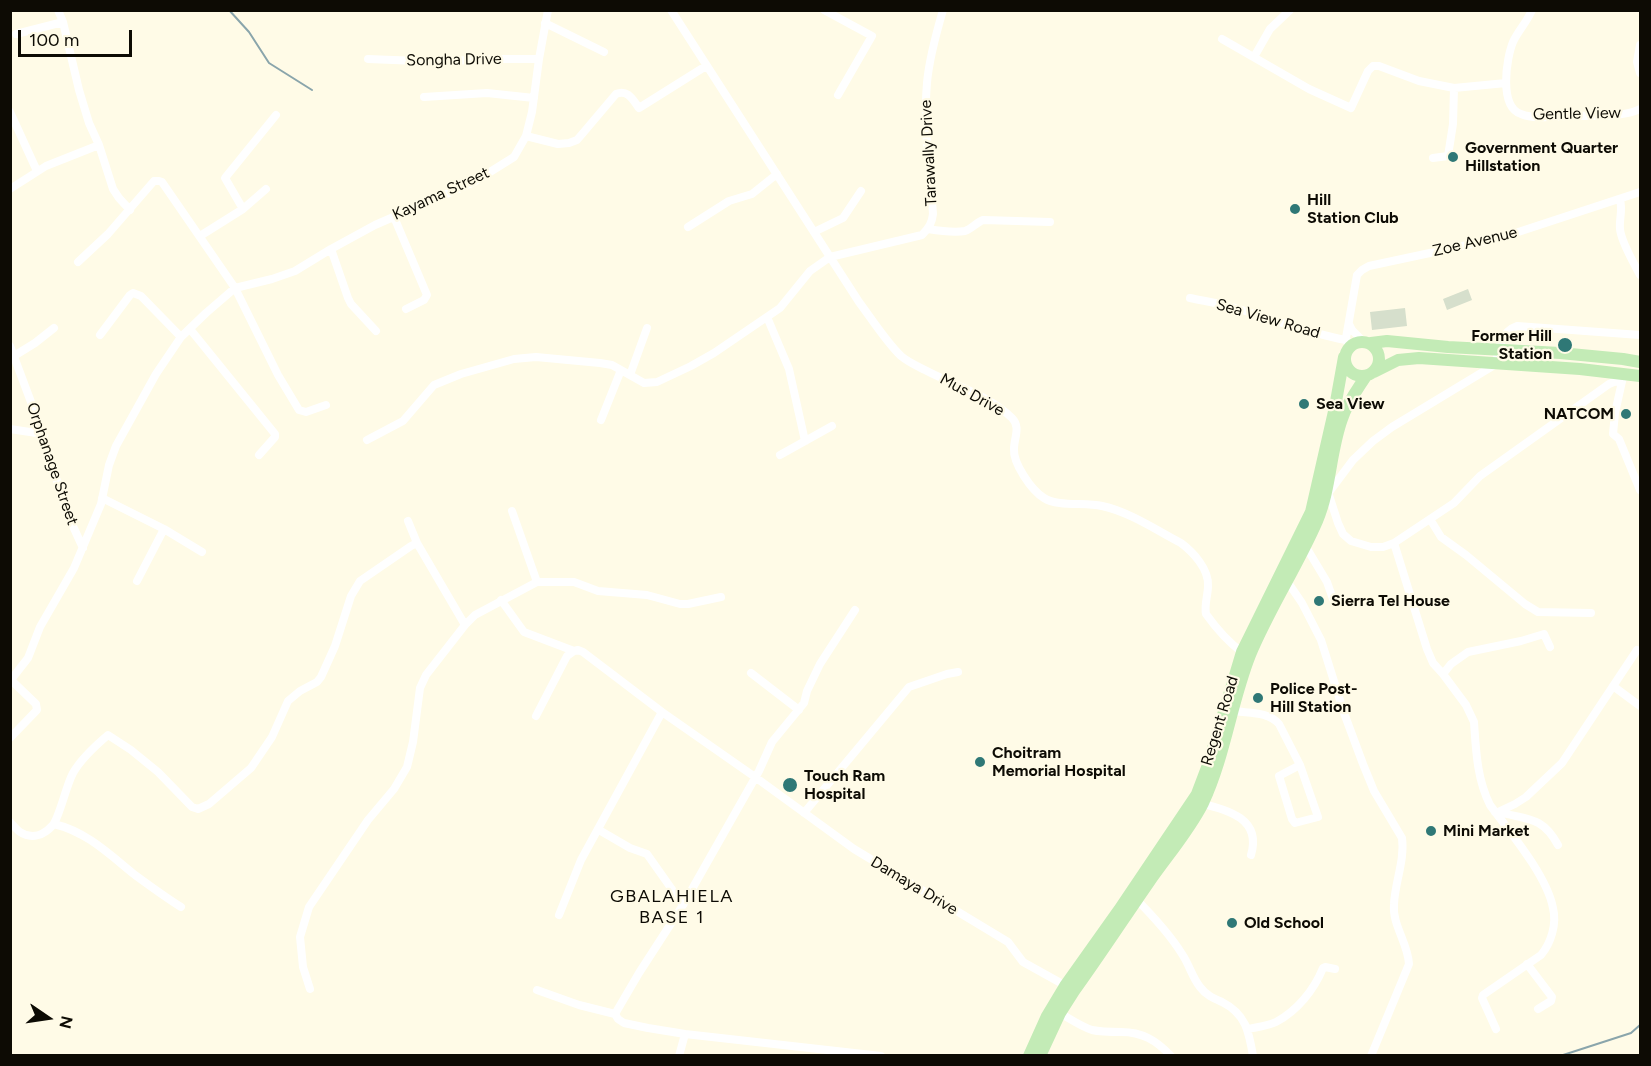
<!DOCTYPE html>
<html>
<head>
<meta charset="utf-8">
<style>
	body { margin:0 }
	#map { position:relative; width:1651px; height:1066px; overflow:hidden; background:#fffbe7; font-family:Figtree,sans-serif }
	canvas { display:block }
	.frame { position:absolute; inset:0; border:12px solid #0d0b04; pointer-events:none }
	.north { position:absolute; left:18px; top:988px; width:60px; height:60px; -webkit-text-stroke:4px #fffbe7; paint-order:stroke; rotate:103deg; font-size:16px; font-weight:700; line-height:24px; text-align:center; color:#0d0b04 }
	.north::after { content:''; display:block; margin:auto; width:21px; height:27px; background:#0d0b04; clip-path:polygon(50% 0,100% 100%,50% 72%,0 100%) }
	.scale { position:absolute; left:18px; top:30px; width:114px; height:27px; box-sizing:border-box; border:3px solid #0d0b04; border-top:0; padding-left:8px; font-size:18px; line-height:21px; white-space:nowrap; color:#0d0b04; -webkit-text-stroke:4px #fffbe7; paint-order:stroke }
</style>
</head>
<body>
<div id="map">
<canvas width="1651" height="1066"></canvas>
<div class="frame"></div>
<div class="north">N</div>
<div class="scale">100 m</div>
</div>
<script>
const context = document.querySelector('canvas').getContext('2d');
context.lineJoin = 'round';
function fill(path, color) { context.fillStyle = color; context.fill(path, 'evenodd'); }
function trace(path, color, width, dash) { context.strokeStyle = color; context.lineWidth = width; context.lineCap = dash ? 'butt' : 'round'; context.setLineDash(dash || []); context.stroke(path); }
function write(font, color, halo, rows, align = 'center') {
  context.font = font + ' Figtree,sans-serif'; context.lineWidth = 4.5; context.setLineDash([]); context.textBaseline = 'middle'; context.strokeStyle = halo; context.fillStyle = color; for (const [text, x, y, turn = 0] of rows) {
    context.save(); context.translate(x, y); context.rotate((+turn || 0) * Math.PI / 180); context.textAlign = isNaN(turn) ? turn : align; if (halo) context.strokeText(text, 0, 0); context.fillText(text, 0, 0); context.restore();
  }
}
const green = new Path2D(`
	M1468 289 1472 300 1447 310 1443 299Z
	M1405 308 1407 326 1372 330 1370 312Z`);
const stream = new Path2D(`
	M229 10 249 32 269 63 312 90
	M1560 1056 1631 1033 1640 1025`);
const street = new Path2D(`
	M58 10 63 22 79 90 89 123 99 145 113 189 119 198 130 210
	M671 10 859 302C871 318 887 343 901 356 908 362 917 366 925 370 953 385 989 395 1012 418 1021 427 1014 438 1014 449 1013 463 1031 490 1044 498 1058 507 1085 502 1102 506 1130 512 1156 530 1181 543 1193 552 1209 569 1208 586 1208 595 1204 605 1206 614 1216 628 1228 642 1242 652
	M824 10 872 36 838 95
	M1532 10C1527 22 1518 31 1513 42 1506 59 1499 107 1521 114 1536 120 1556 116 1572 116 1592 115 1622 118 1640 109
	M545 23 604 52
	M16 34 63 22
	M1222 39 1309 89 1351 108 1368 71 1373 66H1379L1419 81 1454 88 1506 83
	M1640 45 1637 62 1640 73
	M1254 57 1270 29 1290 10
	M368 59 444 62 479 59H539
	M424 97 487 93 534 98
	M10 112 37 171
	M526 136 558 144 569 143 577 140 583 133 616 94C628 89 633 100 639 108L706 66
	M1433 158 1448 156 1453 124 1454 88
	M10 189 46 166 99 145
	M1620 200C1623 210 1619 219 1620 229 1621 242 1634 263 1640 275
	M243 209 266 189
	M394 217 427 295 424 300 406 309
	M688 227 729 201 752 194 777 174
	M928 229C940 231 954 233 965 231 971 229 976 223 983 220L1050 222
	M814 232 843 218 861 191
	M200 236 243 209 225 178 276 115
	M331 249 348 298 351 304 376 331
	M78 262 108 234 154 181H159L162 182 235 288 278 375 299 410 306 412 326 405
	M1190 298C1204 301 1218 303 1232 307 1270 318 1307 333 1346 340
	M767 317 789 369 805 441
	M1349 324 1352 330 1362 340
	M190 329 275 434V437L259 455
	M100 335 130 295 133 293 141 296 181 337
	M10 346 43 434 66 511 83 548
	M1349 347 1346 338 1357 275 1362 270 1369 266 1500 238 1640 192
	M14 356 35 343 54 328
	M630 375 647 328
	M1623 377 1615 413 1613 434 1619 439 1640 490
	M601 420 621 370
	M10 429 43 434
	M367 440 403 421 434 385 461 374 514 359 536 357 600 363 612 365 644 383 657 382 691 366 714 353 780 308 810 271 830 257 922 235C929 228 932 223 933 214 930 170 923 127 927 83 929 59 936 34 943 10
	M780 455 832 426
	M1327 489 1338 523 1343 534 1351 541 1371 547H1383L1394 543 1454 503 1480 476 1609 384 1614 382 1622 381
	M1329 492 1353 460 1373 441 1392 427 1496 364C1498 350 1501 331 1517 326L1640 335
	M102 498 164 529 202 552
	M512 511 537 582
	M1430 519 1441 537 1466 555 1525 604 1538 612 1591 613
	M408 521 417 543 465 625
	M1394 543 1427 649 1433 663 1443 674 1466 705 1474 722C1476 751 1477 779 1490 805 1510 832 1547 876 1553 908 1557 924 1551 943 1541 955L1483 995 1482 998 1496 1029
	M1306 547 1327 582 1333 599
	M137 581 164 529
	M1287 581 1302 603 1321 640 1344 713 1363 764 1374 791 1402 838C1405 860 1395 882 1394 904 1392 925 1408 943 1409 964L1371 1056
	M501 600 524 632 574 651 578 650 583 652 662 712 755 777 854 849 1008 942 1023 962 1068 987
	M751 673 799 710
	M1443 674 1451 664 1468 652 1521 641 1544 634 1550 647
	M10 681 28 658 40 627 74 568 101 504 109 465 116 446 156 374 181 337 206 313 235 288 272 279 295 271 331 249 375 225 474 182 514 157 526 136 532 112 539 59 548 10
	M1613 686 1640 706
	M1229 710C1245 714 1267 710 1279 724L1300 765 1318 817 1295 823 1292 819 1279 776 1300 765
	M536 716 567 656 574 651
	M10 738 37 710 36 704 11 680
	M1200 803C1227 810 1262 818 1251 855
	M1495 812H1498L1515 804 1526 797 1562 763 1637 650
	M1498 812C1528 820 1542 816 1558 845
	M804 813 909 687 947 674 958 672
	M10 822C13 825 17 830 20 832 32 840 44 835 53 825 60 815 66 786 73 773 81 759 95 746 108 735L131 750 158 772 192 807 198 809 209 804 251 768 272 737 288 701 300 691 317 682 321 677 335 646 351 596 360 581 411 546 417 543
	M54 824C87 832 109 854 135 875 150 886 165 897 181 907
	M599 830 630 848 647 854 683 905
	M1134 897C1149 912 1171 936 1182 954 1189 964 1192 977 1200 987 1206 995 1213 998 1222 1002 1246 1014 1249 1032 1253 1056
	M559 915 581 860 662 712
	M1527 964 1552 997 1551 1001 1538 1009
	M310 989 303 967 300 937 309 907 368 820 394 789 407 767 413 742 420 688 426 675 465 625 475 615 537 582H574L598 591 647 595 680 604H688L721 597
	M537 990 579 1005 615 1014
	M1058 1012C1069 1018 1080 1026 1092 1030 1101 1032 1111 1032 1121 1032 1142 1032 1156 1040 1171 1056
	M615 1014 639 973 683 905 759 771 772 742 804 703 807 691 820 664 855 610
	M615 1014 618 1019 624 1023 648 1028 685 1034 881 1056
	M1248 1029C1257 1027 1268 1026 1276 1022 1297 1011 1314 990 1323 968L1325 967 1335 969
	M679 1056 685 1034`);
const primary = new Path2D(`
	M1345 359a17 17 0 1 1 34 0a17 17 0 1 1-34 0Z
	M1371 343 1387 341 1448 347 1560 353 1623 359 1640 362
	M1374 372 1398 360 1419 358 1580 369 1640 376
	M1029 1056 1047 1016 1065 986 1119 910 1197 794 1208 765 1242 652 1311 512 1335 407 1344 357
	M1040 1056 1060 1013 1074 991C1100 955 1124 918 1149 882 1167 856 1189 831 1203 803 1225 756 1231 703 1250 655 1269 609 1297 567 1317 521 1331 488 1330 452 1342 419 1347 403 1357 390 1366 376`);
const markers = [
	[1453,157,6,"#2f7876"],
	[1295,209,6,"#2f7876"],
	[1565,345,8,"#2f7876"],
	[1304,404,6,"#2f7876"],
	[1626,414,6,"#2f7876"],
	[1319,601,6,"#2f7876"],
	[1258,698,6,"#2f7876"],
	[980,762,6,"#2f7876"],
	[790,785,8,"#2f7876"],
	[1431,831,6,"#2f7876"],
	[1232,923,6,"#2f7876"]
];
const streetNames = [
	["Songha Drive",454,60,-1],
	["Gentle View",1577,114,-1],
	["Tarawally Drive",929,153,-93],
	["Kayama Street",441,194,-25],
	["Zoe Avenue",1475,242,-13],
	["Sea View Road",1268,319,16],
	["Mus Drive",972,395,29],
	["Orphanage Street",52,464,71],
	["Regent Road",1220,721,-73],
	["Damaya Drive",914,886,31]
];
const poiNames = [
	["Government Quarter",1465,148],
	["Hillstation",1465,166],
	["Hill",1307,200],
	["Station Club",1307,218],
	["Former Hill",1552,336,"right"],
	["Station",1552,354,"right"],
	["Sea View",1316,404],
	["NATCOM",1614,414,"right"],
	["Sierra Tel House",1331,601],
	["Police Post-",1270,689],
	["Hill Station",1270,707],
	["Choitram",992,753],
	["Memorial Hospital",992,771],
	["Touch Ram",804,776],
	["Hospital",804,794],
	["Mini Market",1443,831],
	["Old School",1244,923]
];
const neighbourhoodNames = [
	["GBALAHIELA",672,897],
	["BASE 1",672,918]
];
fill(green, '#d6dfcc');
trace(stream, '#8aa5ab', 2);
trace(street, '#fff', 8);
trace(primary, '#c3ebb6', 12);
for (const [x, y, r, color] of markers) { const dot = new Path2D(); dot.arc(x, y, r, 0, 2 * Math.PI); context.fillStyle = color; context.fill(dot); trace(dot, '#fffbe7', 2); }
write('16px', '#0d0b04', '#fffbe7', streetNames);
write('bold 16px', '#0d0b04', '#fffbe7', poiNames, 'left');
context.letterSpacing = '1.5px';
write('18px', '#0d0b04', '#fffbe7', neighbourhoodNames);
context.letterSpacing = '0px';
</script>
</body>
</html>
